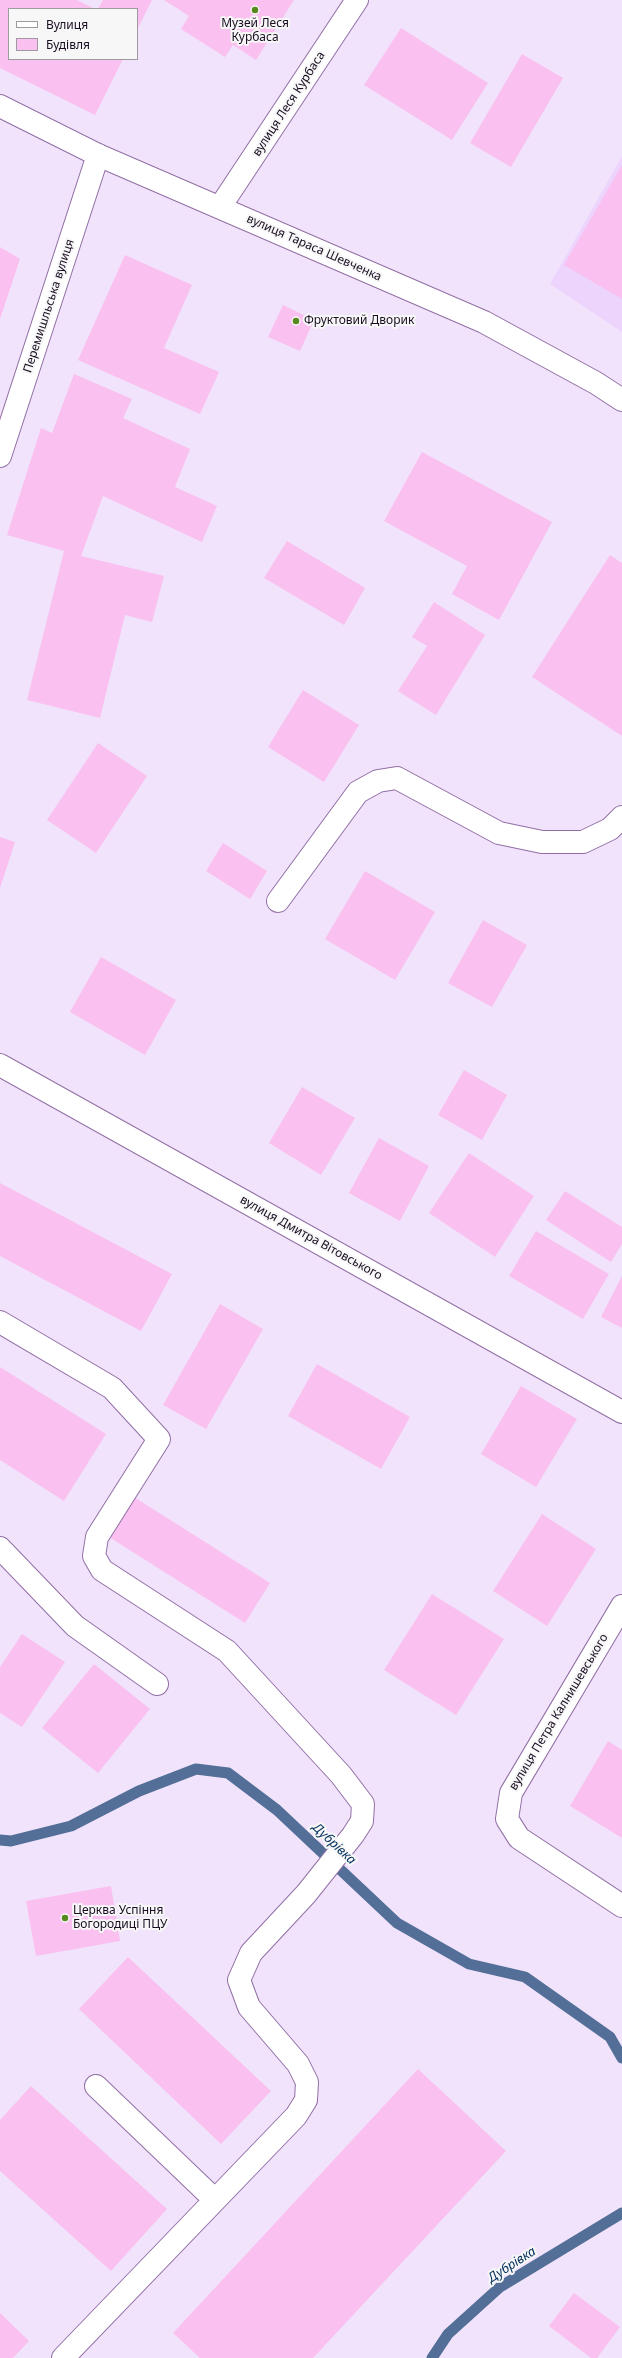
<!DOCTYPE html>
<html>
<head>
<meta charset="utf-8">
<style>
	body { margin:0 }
	#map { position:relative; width:622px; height:2358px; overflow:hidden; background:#f2e3fc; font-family:"Noto Sans",sans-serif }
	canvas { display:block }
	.legend { position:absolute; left:8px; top:8px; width:130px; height:52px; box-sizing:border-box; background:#f7f7f7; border:1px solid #9f99a2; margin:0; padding:5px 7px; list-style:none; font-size:12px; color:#1a0d22 }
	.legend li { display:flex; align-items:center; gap:8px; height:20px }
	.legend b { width:20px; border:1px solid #9f99a2 }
</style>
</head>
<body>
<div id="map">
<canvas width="622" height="2358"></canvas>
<ul class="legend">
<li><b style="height:5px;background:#fff"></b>Вулиця</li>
<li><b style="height:11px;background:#f9c0f0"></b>Будівля</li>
</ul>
</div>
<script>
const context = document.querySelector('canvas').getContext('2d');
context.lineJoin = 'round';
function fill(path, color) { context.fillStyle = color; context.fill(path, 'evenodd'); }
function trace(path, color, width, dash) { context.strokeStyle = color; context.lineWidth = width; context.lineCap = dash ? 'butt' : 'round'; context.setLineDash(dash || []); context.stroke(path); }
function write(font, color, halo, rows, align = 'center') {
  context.font = font + ' "Noto Sans",sans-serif'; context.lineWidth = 4; context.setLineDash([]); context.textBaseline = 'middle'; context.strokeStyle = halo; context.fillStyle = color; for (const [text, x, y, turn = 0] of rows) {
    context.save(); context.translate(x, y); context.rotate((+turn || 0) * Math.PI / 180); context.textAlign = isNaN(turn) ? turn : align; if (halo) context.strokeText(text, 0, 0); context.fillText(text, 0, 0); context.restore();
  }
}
const built = new Path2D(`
	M622 156V332L550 284Z`);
const stream = new Path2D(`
	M0 1840 11 1841 71 1826 139 1791 196 1769 228 1773 277 1810 397 1923 469 1964 525 1977 610 2037 622 2058
	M432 2358 448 2334 500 2287 622 2213`);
const building = new Path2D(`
	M0 0H77L95 9H9V59H123L95 115 0 68Z
	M103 0H152L137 30V9H98Z
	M164 0H294L256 60 233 45 225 57 181 29 189 16Z
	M401 28 488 83 452 140 364 85Z
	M522 54 563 78 511 167 470 143Z
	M622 165V299L564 265Z
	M0 247 20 259 0 319Z
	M125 255 192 285 164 348 219 372 200 414 78 360Z
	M283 305 314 320 300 351 268 337Z
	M74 374 132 399 123 418 190 449 175 487 217 506 202 542 103 496 81 556 164 576 152 622 125 615 100 718 27 700 64 551 7 535 41 428 52 433Z
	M422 452 552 522 499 620 452 594 467 566 384 521Z
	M287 541 365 588 344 625 264 578Z
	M610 555 622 563V736L532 677Z
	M434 602 485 635 436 715 398 691 427 646 412 637Z
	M303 690 359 725 324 782 268 747Z
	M98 743 147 776 96 853 47 820Z
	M0 837 15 842 0 888Z
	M223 843 267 871 250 899 206 871Z
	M365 871 435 912 395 980 325 939Z
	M483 920 527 945 492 1007 448 983Z
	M101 957 176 1000 145 1055 70 1012Z
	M464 1070 507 1095 482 1140 438 1115Z
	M302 1087 355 1118 321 1175 269 1143Z
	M379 1138 429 1166 400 1221 349 1193Z
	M469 1153 534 1196 495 1257 429 1213Z
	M0 1183 172 1274 141 1331 0 1256Z
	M565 1191 622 1227V1244L611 1262 546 1220Z
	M536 1231 609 1274 583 1319 509 1276Z
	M622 1276V1328L601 1317Z
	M220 1304 263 1329 206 1429 163 1405Z
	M317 1364 410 1417 381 1469 288 1416Z
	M0 1367 106 1434 64 1501 0 1460Z
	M521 1386 577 1419 536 1487 481 1454Z
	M134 1497 270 1583 245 1623 109 1537Z
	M542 1514 596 1549 547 1626 493 1591Z
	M432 1594 504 1639 456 1715 384 1670Z
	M22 1634 65 1662 22 1727 0 1713V1667Z
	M94 1664 150 1709 98 1773 42 1728Z
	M608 1741 622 1750V1838L570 1806Z
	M111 1886 120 1941 36 1956 26 1901Z
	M128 1957 271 2091 221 2144 79 2009Z
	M418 2069 506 2151 313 2358H200L173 2333Z
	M31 2086 167 2209 111 2271 0 2171V2120Z
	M574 2293 620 2327 597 2358H591L549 2326Z
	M0 2313 29 2341 13 2358H0Z`);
const service = new Path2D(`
	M278 901 358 792 378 781 397 778 499 833 542 842H583L610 829 622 817
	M0 1322 112 1388 159 1439 97 1537 94 1556 102 1570 227 1651 341 1775 363 1804 362 1821 353 1835 306 1894 251 1953 239 1980 249 2007 298 2064 307 2082 306 2100 296 2116 63 2358
	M0 1548 75 1626 157 1684
	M96 2086 215 2200`);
const minor = new Path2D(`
	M220 207 357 0
	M0 1065 622 1412
	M622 1606 511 1793 507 1819 519 1838 622 1906`);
const secondary = new Path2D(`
	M0 456 98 155`);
const primary = new Path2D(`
	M0 106 98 155 484 322 596 383 622 400`);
const markers = [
	[255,10,4,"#57891f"],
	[296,321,4,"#57891f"],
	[65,1918,4,"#57891f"]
];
const poiNames = [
	["Музей Леся",255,24,"center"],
	["Курбаса",255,38,"center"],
	["Фруктовий Дворик",304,321],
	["Церква Успіння",73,1911],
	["Богородиці ПЦУ",73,1925]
];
const streetNames = [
	["вулиця Леся Курбаса",289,104,-57],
	["вулиця Тараса Шевченка",314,248,24],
	["Перемишльська вулиця",49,306,-72],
	["вулиця Дмитра Вітовського",311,1238,29],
	["вулиця Петра Калнишевського",559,1712,-59]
];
const waterNames = [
	["Дубрівка",334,1844,43],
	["Дубрівка",512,2265,-33]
];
fill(built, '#ecd4fc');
trace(stream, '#536e97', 11);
fill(building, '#f9c0f0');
trace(service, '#916fa5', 24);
trace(minor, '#916fa5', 24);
trace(secondary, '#916fa5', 24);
trace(primary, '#916fa5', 24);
trace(service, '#fff', 22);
trace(minor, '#fff', 22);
trace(secondary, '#fff', 22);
trace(primary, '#fff', 22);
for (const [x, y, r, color] of markers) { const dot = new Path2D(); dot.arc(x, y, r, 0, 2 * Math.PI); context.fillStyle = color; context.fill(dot); trace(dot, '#f7f7f7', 1.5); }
write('12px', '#1a0d22', '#f7f7f7', poiNames, 'left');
write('12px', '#1a0d22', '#f7f7f7', streetNames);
write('italic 13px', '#002f5c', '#f7f7f7', waterNames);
</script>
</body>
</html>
